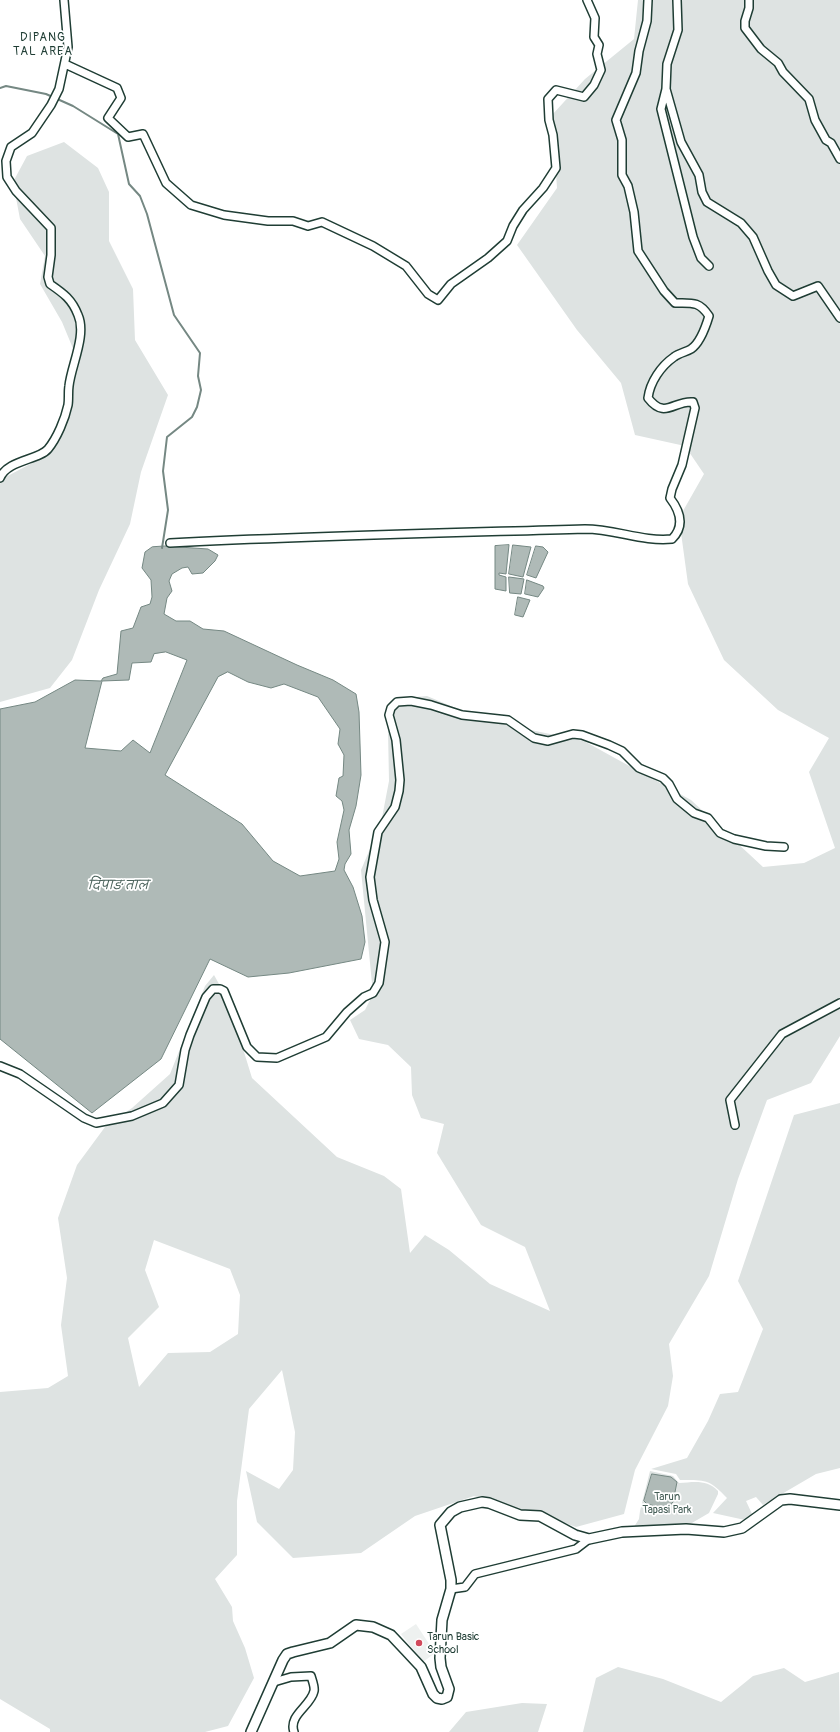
<!DOCTYPE html>
<html>
<head>
<meta charset="utf-8">
<style>
	body { margin:0 }
	canvas { display:block; background:#fff }
</style>
</head>
<body>
<canvas width="840" height="1732"></canvas>
<script>
const context = document.querySelector('canvas').getContext('2d');
context.lineJoin = 'round';
function fill(path, color) { context.fillStyle = color; context.fill(path, 'evenodd'); }
function trace(path, color, width, dash) { context.strokeStyle = color; context.lineWidth = width; context.lineCap = dash ? 'butt' : 'round'; context.setLineDash(dash || []); context.stroke(path); }
function write(font, color, halo, rows, align = 'center') {
  context.font = font + ' Pangolin,"Playpen Sans Deva",sans-serif'; context.lineWidth = 3.5; context.setLineDash([]); context.textBaseline = 'middle'; context.strokeStyle = halo; context.fillStyle = color; for (const [text, x, y, turn = 0] of rows) {
    context.save(); context.translate(x, y); context.rotate((+turn || 0) * Math.PI / 180); context.textAlign = isNaN(turn) ? turn : align; if (halo) context.strokeText(text, 0, 0); context.fillText(text, 0, 0); context.restore();
  }
}
const built = new Path2D(`
	M416 1624 435 1653 423 1662 401 1634Z`);
const green = new Path2D(`
	M638 0H840V1036L811 1083 767 1100 738 1179 709 1276 669 1344 673 1376 668 1406 635 1470 624 1514 576 1527 542 1515 511 1508 474 1496 415 1516 361 1553 293 1558 257 1522 246 1471 279 1489 293 1470 295 1432 282 1370 249 1409 237 1501V1555L215 1579 232 1607 233 1621 245 1648 254 1678 228 1726 205 1732H50V1729L0 1699V1392L48 1388 68 1376 61 1325 67 1278 58 1218 77 1165 105 1127 132 1108 170 1074 205 986 214 975 228 1000 252 1078 337 1157 384 1176 401 1189 410 1253 425 1235 449 1250 490 1284 550 1311 525 1247 481 1225 437 1153 444 1124 421 1118 412 1095 411 1067 388 1045 359 1039 350 1020 365 1010 373 994 361 870 381 823 389 781 388 730 396 699 427 696 487 721 584 741 691 800 763 867 804 863 835 848 809 772 829 738 778 710 724 660 688 584 679 518 704 474 685 446 635 435 621 383 577 330 517 245 557 188 552 115 585 79 634 39ZM154 1240 230 1269 240 1295 238 1334 210 1352 168 1353 139 1387 128 1338 159 1307 145 1270Z
	M64 142 98 168 109 192V241L133 289 135 340 168 395 141 472 130 524 99 590 72 660 50 688 0 702V484L2 479 49 454 64 414 79 363 62 322 40 284 45 256 20 219 13 182 27 156Z
	M840 1103V1468L816 1474 763 1505 756 1497 746 1501 753 1516 745 1520 713 1513 727 1498C709 1479 706 1480 680 1480L676 1474 651 1469 687 1458 708 1421 720 1394 738 1392 763 1329 738 1281 794 1115Z
	M650 1471 673 1476 679 1483C694 1482 707 1479 718 1491V1494L709 1513 685 1527 632 1530 639 1519 640 1511Z
	M618 1667 663 1679 721 1702 753 1676 784 1668 805 1682 839 1672 840 1732H583L596 1678Z
	M522 1703 547 1704 538 1732H449L466 1712Z`);
const water = new Path2D(`
	M509 545 506 574 499 573V575L506 577V591L495 589V546Z
	M513 545 531 547 523 577 509 574Z
	M165 546 208 549 218 555 215 561 203 573 192 574 188 567 182 568 172 574 169 581 172 591 167 598 164 614 176 621H190L203 629 224 631 297 665 333 680 356 694 359 712 361 775 356 806 349 830 351 854 345 864 344 870 353 887 362 916 365 942 361 959 289 973 248 977 210 959 161 1059 92 1113 0 1039V709L35 702 75 680 101 681 103 678 117 674 121 631 133 628 141 607 150 604 152 597 151 580 142 568 145 552 152 547ZM166 652 187 660 150 753 133 740 121 751 85 748 102 681 129 680 132 663 151 662 154 654ZM228 672 248 682 271 688 284 684 318 697 340 729 338 744 344 755 343 776 339 778 336 796 342 801 344 810 337 842 339 859 335 871 300 876 273 861 242 824 165 775 218 677Z
	M536 546 543 547 548 552 536 578 527 575Z
	M509 577 524 579 521 594 510 593Z
	M527 580 543 586 544 588 538 597 525 594Z
	M518 597 530 600 523 617 515 615Z
	M652 1474 671 1477 677 1482 673 1502 667 1509 647 1504 644 1501Z`);
const stream = new Path2D(`
	M0 88 6 86 46 94 73 106 118 134 129 184 140 196 147 214 174 315 200 353 198 376 201 390 197 407 192 417 167 437 163 471 168 510 162 548`);
const minor = new Path2D(`
	M677 0 678 30 667 64 666 89 661 109 693 237 701 258 709 266
	M749 0V8L745 21V28L761 49 778 63 783 72 809 99 815 120 826 140 831 143 840 159
	M65 64 117 88 121 98 108 118 128 137 143 134 166 183 191 205 224 215 268 221H293L308 226 322 222 373 246 406 266 428 294 438 300 451 284 488 258 507 241 513 226 523 210 543 188 556 168 553 135 549 120 548 99 556 90 584 97 594 85 601 70 597 54 599 45 594 37 595 18 587 0
	M666 89 681 142 699 175 702 192 707 202 741 223 753 237 768 271 776 285 793 296 818 286 840 318
	M0 478C7 460 39 460 48 449 57 438 65 419 68 405 69 399 68 392 69 386 71 366 87 335 78 315 72 299 63 293 50 284L48 277 51 255V228L16 191 7 177 6 161 11 147 32 133 51 105 59 89 68 47 64 0
	M170 543C308 536 447 533 585 529 615 529 643 542 672 539 685 526 680 511 670 498L672 489 682 465 695 408 693 402C674 400 665 420 648 398 650 382 661 366 674 357 679 353 686 352 691 349 700 343 706 326 709 316 699 301 692 303 675 303L664 291 638 251 634 212 628 186 622 175V140L616 120 636 73 639 51 647 21 648 0
	M0 1066 20 1074 84 1118 96 1123 132 1116 163 1103 179 1085 185 1050 190 1035 206 997 213 989H220L224 991 247 1047 257 1057 277 1058 326 1037 347 1012 364 997 373 993 379 983 385 942 373 900 370 877 378 832 395 807 399 791 400 780 396 740 389 715 391 708 397 702 411 701 431 705 462 715 508 720 534 738 548 741 573 734 582 735 609 745 622 751 639 768 663 778 669 784 677 799 694 813 708 818 720 833 734 839 766 846 784 847
	M735 1125 730 1100 782 1034 840 1003
	M451 1589 465 1587 475 1574 576 1549 589 1539
	M274 1682 291 1677 311 1676C312 1680 315 1687 314 1691 311 1706 288 1715 294 1732`);
const secondary = new Path2D(`
	M251 1732 283 1660 287 1654 293 1652 330 1643 356 1625 373 1627 391 1635 407 1652 421 1667 433 1694 437 1698 442 1699 447 1697 449 1689 441 1667 440 1658 442 1620 451 1589V1580L440 1525 451 1512 460 1507 482 1502 489 1503 520 1515 540 1516 575 1535 589 1539 622 1532 686 1529 724 1532 742 1528 781 1500 790 1499 840 1505`);
const markers = [
	[419,1643,4,"#d1495b"]
];
const parkNames = [
	["Tarun",667,1497],
	["Tapasi Park",667,1510]
];
const poiNames = [
	["Tarun Basic",427,1637],
	["School",427,1650]
];
const neighbourhoodNames = [
	["DIPANG",43,38],
	["TAL AREA",43,52]
];
const waterNames = [
	["दिपाङ ताल",118,886]
];
fill(built, '#eef1f0');
fill(green, '#dee3e2');
fill(water, '#afbab7');
trace(water, '#758883', 1);
trace(stream, '#758883', 2);
trace(minor, '#1f3d34', 10);
trace(secondary, '#1f3d34', 12);
trace(minor, '#fff', 7);
trace(secondary, '#fff', 9);
for (const [x, y, r, color] of markers) { const dot = new Path2D(); dot.arc(x, y, r, 0, 2 * Math.PI); context.fillStyle = color; context.fill(dot); trace(dot, '#fff', 1.5); }
write('11px', '#455e57', '#fff', parkNames);
write('11px', '#1f3d34', '#fff', poiNames, 'left');
context.letterSpacing = '1px';
write('12px', '#1f3d34', '#fff', neighbourhoodNames);
context.letterSpacing = '0px';
write('italic 12px', '#4a625b', '#fff', waterNames);
</script>
</body>
</html>
